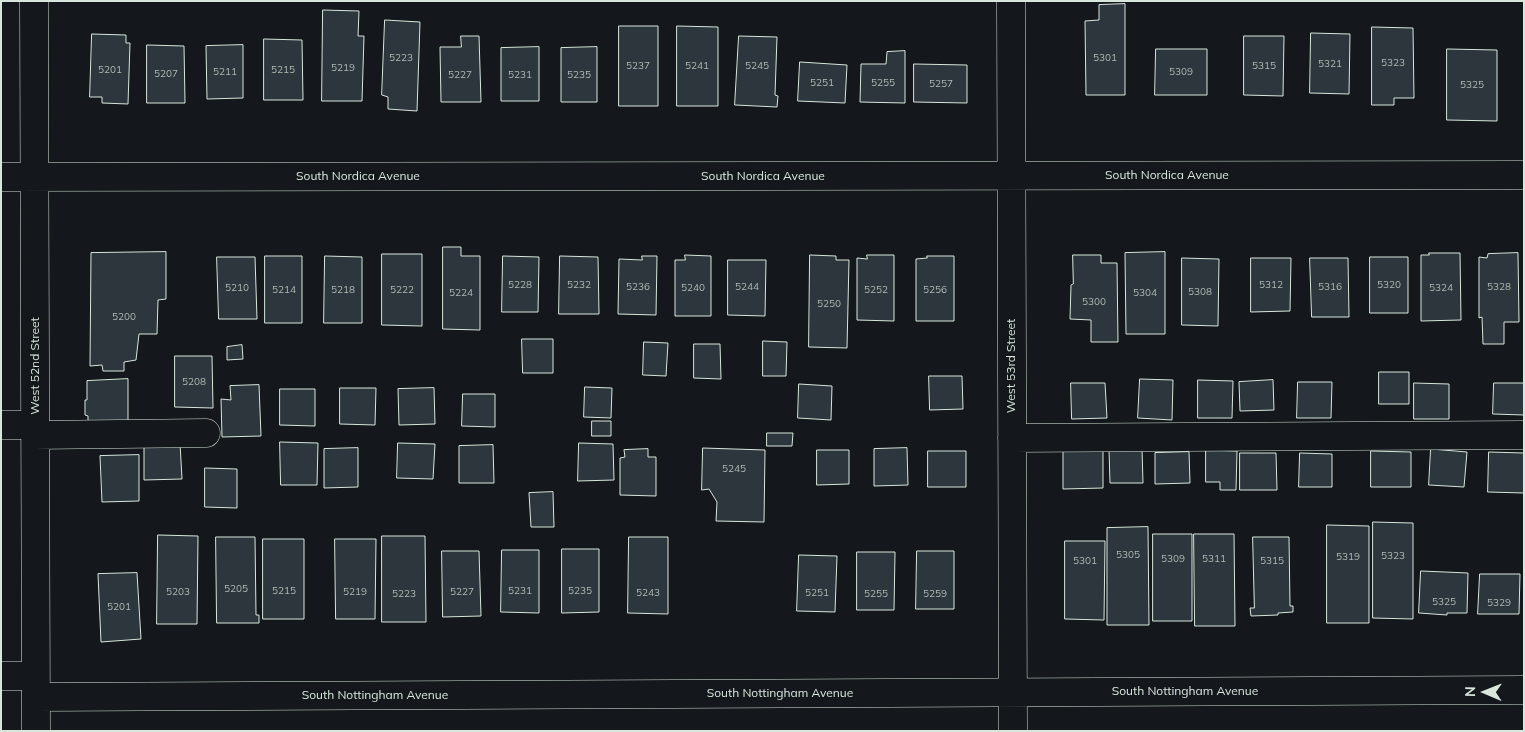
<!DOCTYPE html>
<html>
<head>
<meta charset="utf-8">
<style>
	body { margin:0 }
	#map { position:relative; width:1525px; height:732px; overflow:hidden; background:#14181c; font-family:Mulish,sans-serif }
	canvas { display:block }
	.frame { position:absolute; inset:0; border:2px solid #d8e6dc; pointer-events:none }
	.north { position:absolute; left:1460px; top:667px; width:50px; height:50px; -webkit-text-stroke:4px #14181c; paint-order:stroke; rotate:271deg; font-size:14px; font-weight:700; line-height:20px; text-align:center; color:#d8e6dc }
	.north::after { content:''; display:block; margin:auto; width:18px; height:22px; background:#d8e6dc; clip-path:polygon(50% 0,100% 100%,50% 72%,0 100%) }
</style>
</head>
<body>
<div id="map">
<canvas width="1525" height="732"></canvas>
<div class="frame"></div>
<div class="north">N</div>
</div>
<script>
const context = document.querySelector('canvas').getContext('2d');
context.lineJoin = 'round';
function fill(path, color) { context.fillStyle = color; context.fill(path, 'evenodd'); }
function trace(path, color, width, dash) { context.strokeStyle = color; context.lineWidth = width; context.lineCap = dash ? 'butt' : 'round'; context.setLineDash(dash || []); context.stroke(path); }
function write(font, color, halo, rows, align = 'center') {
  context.font = font + ' Mulish,sans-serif'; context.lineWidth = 4; context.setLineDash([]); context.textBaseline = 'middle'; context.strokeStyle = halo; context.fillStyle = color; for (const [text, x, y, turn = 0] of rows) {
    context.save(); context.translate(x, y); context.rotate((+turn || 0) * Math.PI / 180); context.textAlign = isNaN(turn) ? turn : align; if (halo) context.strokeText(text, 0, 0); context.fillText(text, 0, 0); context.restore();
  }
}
const building = new Path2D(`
	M1125 4V95H1086L1085 21 1099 20V5Z
	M323 10 359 11 358 36H364L362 101H322Z
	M385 20 420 22 417 111 388 109V97L382 95Z
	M619 26H658V106H619Z
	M677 26 718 27V106H677Z
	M1372 27 1413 28 1414 98H1394V105H1372Z
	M1311 33 1350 34 1349 94 1310 93Z
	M92 34 126 35V43H130L128 104 102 103V97H90Z
	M461 36H479L481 102H441L440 47H461Z
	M739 36 777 37 775 95 778 96 777 107 735 105Z
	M1244 36H1284L1283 96 1244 95Z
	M264 39 302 40 303 100H264Z
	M147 45 184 46 185 103H147Z
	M243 45V98L207 99 206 46Z
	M539 47V101H501V48Z
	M597 47V102H561V48Z
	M1156 49H1207V95H1155Z
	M1447 49 1497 50V121L1447 120Z
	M905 51V103L860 102 861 64H886L887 52Z
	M800 62 847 65 845 103 798 101Z
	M914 64 967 65V103L914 102Z
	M443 247H461V256H480V330L443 329Z
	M166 252V299L158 300 157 334H139L136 360 124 362V371H103L102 365 90 366 91 253Z
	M1165 252V334H1126L1125 253Z
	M1429 253H1460L1461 320 1421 321V255H1429Z
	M1518 253 1519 322H1504V344H1483L1482 317 1479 318V257L1487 258 1488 254Z
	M382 254H422V326L382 325Z
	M685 255 711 256V316H675V260H685Z
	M810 255 836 256V260H849L847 348 809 347Z
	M867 255H894V321L857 320V258L867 259Z
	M1073 255H1101V263H1117L1118 342H1091V320L1070 319 1071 285 1073 284Z
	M265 256H302V323H265Z
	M325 256 362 257V323H324Z
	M503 256 539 257 538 312H502Z
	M560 256 598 257 599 314H559Z
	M642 256H657L656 315 618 314 619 259 642 260Z
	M927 256H954V321H916V259L927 258Z
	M217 257H255L257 319H219Z
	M1370 257H1408V313H1370Z
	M1182 258 1219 259 1218 326 1182 325Z
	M1251 258H1291L1290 311 1251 312Z
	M1310 258H1348L1349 317H1312Z
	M728 260H766L765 316 728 315Z
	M522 339H553V373H523Z
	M763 341 787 342 786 376H763Z
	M644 342 668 343 666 376 643 375Z
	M694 344H720L721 379 694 378Z
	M242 345 243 359 227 360V347Z
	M175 356H212L213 408 175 407Z
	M1379 372H1409V404H1379Z
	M929 376H962L963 409 930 410Z
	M128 379V425L88 426V416L85 415V400H87V381Z
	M1140 379 1173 380 1172 420 1138 418Z
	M1198 380 1233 381 1232 418H1198Z
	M1273 380 1274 410 1240 411 1239 382Z
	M1298 382H1332L1331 418H1297Z
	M1071 383H1105L1107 418 1072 419Z
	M1414 383 1449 384V419H1414Z
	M1494 383H1524V415L1493 414Z
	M799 384 832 386 831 420 798 418Z
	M259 385 261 436 222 437 221 399 231 400 230 386Z
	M585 387 612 388 611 418 584 417Z
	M340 388H376L375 425 340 424Z
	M434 388 435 424 399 425 398 389Z
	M280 389H315V426L280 425Z
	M463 394H495V427L462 426Z
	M592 421H611V436H592Z
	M767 433H793L792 446H767Z
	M280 442 318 443 317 485H281Z
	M180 443 182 479 144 480V445Z
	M398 443 435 444 433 479 397 478Z
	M579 443 613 444 614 480 578 481Z
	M493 445 494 483H459V446Z
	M358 448V487L324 488V449Z
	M703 448 765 450 764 522 716 521 717 502 709 489 702 490Z
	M907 448 908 485 874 486V449Z
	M648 449V457H656V496L620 495V458L625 457 624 450Z
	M1142 449 1143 483H1110L1109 450Z
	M1431 449 1467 452 1464 487 1429 485Z
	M817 450H849V484L817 485Z
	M1103 450V488L1063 489V451Z
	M1206 450 1237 451 1236 490H1220V482H1206Z
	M928 451H966V487H928Z
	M1371 451 1411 452V487H1371Z
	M1189 452 1190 483 1155 484V453Z
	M1489 452 1524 453V493L1488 492Z
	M1240 453H1276L1277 490H1240Z
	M1300 453 1332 454V487H1299Z
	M139 455V501L102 502 100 456Z
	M205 468 237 469V508L205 507Z
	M553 492 554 527H531L529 493Z
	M1373 522 1413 523V619L1373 618Z
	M1327 525 1369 526V623H1327Z
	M1148 527 1149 625H1107V528Z
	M1153 534H1192V621H1153Z
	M1194 534H1234L1235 626H1195Z
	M158 535 198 536 197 624H157Z
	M382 536H425L426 622H382Z
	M216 537H255L256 615H259V623H217Z
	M629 537H668V614L628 613Z
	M1253 537H1289L1290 606H1293V612L1278 613V615L1251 616 1250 608H1254Z
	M263 539H304V619H263Z
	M335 539H376L375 619H336Z
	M1065 541H1105L1104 620 1065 619Z
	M562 549H599V612L562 613Z
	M502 550H539V613L501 612Z
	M442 551H479L481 616 443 617Z
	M917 551H954V609H916Z
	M857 552H895L894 610H857Z
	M799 555 837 556 835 612 797 611Z
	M1421 571 1468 573 1467 613H1447V615L1419 613Z
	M137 573 141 639 101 642 98 574Z
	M1480 574H1520L1519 614H1478Z`);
const minor = new Path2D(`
	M34 1 36 731
	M1011 1 1013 731
	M1 177 1524 175
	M1 425H35
	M35 435 206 433
	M1012 438 1524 435
	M1 676H35
	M36 697 1524 690`);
const numberNames = [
	["5223",401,58],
	["5301",1105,58],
	["5323",1393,63],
	["5321",1330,64],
	["5237",638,66],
	["5241",697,66],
	["5245",757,66],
	["5315",1264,66],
	["5219",343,68],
	["5201",110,70],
	["5215",283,70],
	["5211",225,72],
	["5309",1181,72],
	["5207",166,74],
	["5227",460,75],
	["5231",520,75],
	["5235",579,75],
	["5251",822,83],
	["5255",883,83],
	["5257",941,84],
	["5325",1472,85],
	["5228",520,285],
	["5232",579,285],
	["5312",1271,285],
	["5320",1389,285],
	["5236",638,287],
	["5244",747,287],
	["5316",1330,287],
	["5328",1499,287],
	["5210",237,288],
	["5240",693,288],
	["5324",1441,288],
	["5214",284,290],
	["5218",343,290],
	["5222",402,290],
	["5252",876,290],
	["5256",935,290],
	["5308",1200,292],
	["5224",461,293],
	["5304",1145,293],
	["5300",1094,302],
	["5250",829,304],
	["5200",124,317],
	["5208",194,382],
	["5245",734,469],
	["5305",1128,555],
	["5323",1393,556],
	["5319",1348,557],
	["5309",1173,559],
	["5311",1214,559],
	["5301",1085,561],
	["5315",1272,561],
	["5205",236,589],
	["5215",284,591],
	["5231",520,591],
	["5235",580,591],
	["5203",178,592],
	["5219",355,592],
	["5227",462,592],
	["5243",648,593],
	["5251",817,593],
	["5223",404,594],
	["5255",876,594],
	["5259",935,594],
	["5325",1444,602],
	["5329",1499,603],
	["5201",119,607]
];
const streetNames = [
	["South Nordica Avenue",1167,175],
	["South Nordica Avenue",358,176],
	["South Nordica Avenue",763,176],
	["West 52nd Street",35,366,-90],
	["West 53rd Street",1011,366,-90],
	["South Nottingham Avenue",1185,691],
	["South Nottingham Avenue",780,693],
	["South Nottingham Avenue",375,695]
];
fill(building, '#2c363c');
trace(building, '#d8e6dc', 1);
trace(minor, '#d8e6dc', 29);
trace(minor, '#14181c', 28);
write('10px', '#adbab4', null, numberNames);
write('12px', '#d8e6dc', '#14181c', streetNames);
</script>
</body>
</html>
